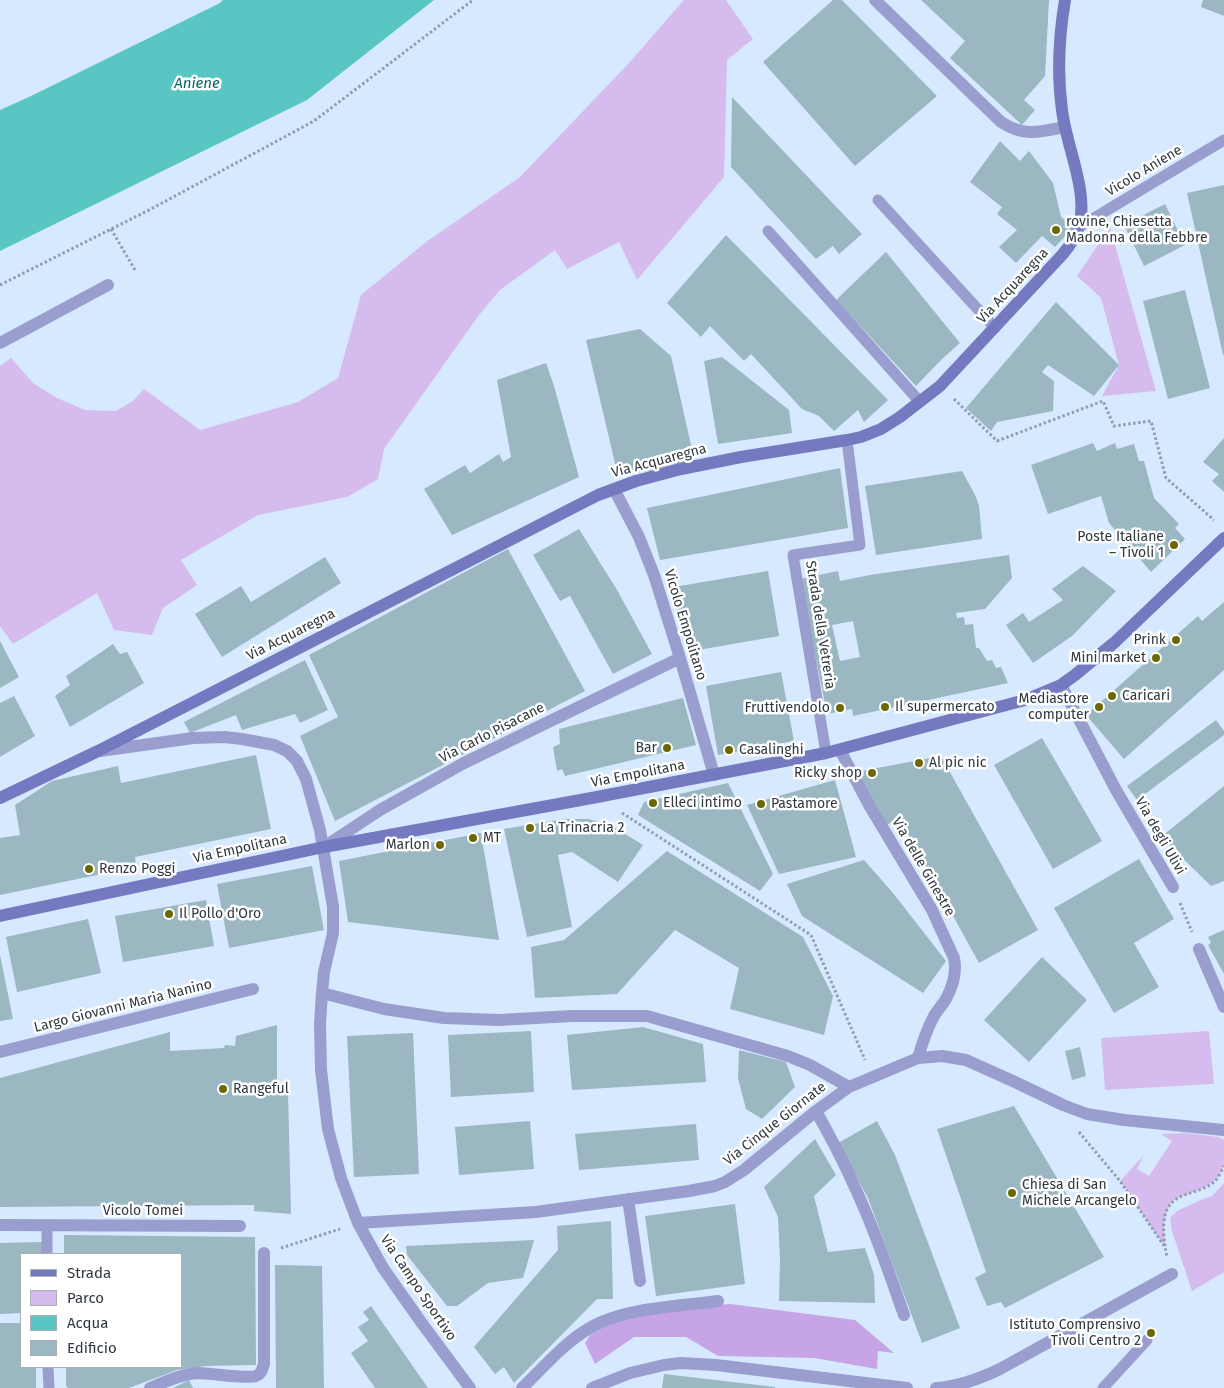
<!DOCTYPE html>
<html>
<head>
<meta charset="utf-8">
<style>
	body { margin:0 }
	#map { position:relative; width:1224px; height:1388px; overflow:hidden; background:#d6e9ff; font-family:"Fira Sans",sans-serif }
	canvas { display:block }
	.legend { position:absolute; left:20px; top:1253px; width:162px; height:115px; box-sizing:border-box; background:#fff; border:1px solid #acafb2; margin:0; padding:6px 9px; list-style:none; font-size:15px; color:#2f373f }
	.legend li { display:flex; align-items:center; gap:10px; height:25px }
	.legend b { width:25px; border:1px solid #acafb2 }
</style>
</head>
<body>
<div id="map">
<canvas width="1224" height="1388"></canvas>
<ul class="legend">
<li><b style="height:6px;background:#7479c0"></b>Strada</li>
<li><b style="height:14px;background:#d6bcee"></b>Parco</li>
<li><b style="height:14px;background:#59c6c4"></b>Acqua</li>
<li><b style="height:14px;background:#9ab7c2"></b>Edificio</li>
</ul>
</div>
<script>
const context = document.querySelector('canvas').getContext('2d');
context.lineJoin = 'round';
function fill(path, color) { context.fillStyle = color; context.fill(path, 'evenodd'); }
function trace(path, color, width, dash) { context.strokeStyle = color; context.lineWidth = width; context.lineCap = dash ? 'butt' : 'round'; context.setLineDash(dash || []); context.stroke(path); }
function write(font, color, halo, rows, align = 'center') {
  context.font = font + ' "Fira Sans",sans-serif'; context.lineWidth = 5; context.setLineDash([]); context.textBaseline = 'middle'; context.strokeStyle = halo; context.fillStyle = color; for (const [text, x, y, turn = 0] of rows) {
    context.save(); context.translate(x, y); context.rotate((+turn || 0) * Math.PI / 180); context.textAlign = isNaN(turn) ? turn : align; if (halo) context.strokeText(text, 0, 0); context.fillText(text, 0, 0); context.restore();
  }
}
const green = new Path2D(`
	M684 0H726L753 39 727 60 724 177 637 280 619 242 567 269 555 250 500 290 479 315 384 449 378 479 347 497 258 515 181 560 197 585 163 608 152 635 114 630 97 593 13 644 0 626V366L11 358 33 383 57 398 85 410 116 411 133 401 144 389 200 430 298 402 338 378 361 295 426 242 520 177 629 63Z
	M1110 227 1156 391 1102 396 1119 365 1101 298 1077 276Z
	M1209 1031 1214 1084 1105 1090 1101 1038Z
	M1186 1133 1218 1137 1224 1140V1166L1216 1180 1205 1187 1173 1200 1168 1208 1164 1221 1165 1247 1120 1181 1144 1155 1137 1169 1149 1176 1172 1141 1161 1134Z
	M1224 1183V1272L1192 1291 1172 1231 1170 1218 1177 1211 1203 1199 1212 1196Z`);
const forest = new Path2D(`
	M730 1304 855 1320 894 1353 878 1351 877 1369 814 1358 718 1356 686 1337H634L595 1364 585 1343 599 1322 634 1312Z`);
const water = new Path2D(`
	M223 0H434L307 100 0 251V110L29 97 220 3Z`);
const building = new Path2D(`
	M833 0H842L937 96 855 166 763 62Z
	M921 0H1049L1045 76 1024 100 1035 110 1022 125 950 58 965 41Z
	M1203 0H1224V16L1201 7Z
	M732 97 862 234 839 254 833 246 816 259 731 167Z
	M1000 141 1020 161 1029 151 1053 183 1061 217 1074 227 1055 247 1042 236 1016 263 999 247 1017 230 997 214 1002 207 970 182Z
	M1224 185V355H1223L1187 193Z
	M1165 204 1185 245 1144 266 1124 225Z
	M726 235 888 400 864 422 858 410 834 431 819 416 802 409 751 354 744 361 710 326 701 337 667 303Z
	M886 252 960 343 942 359 916 386 836 300Z
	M1185 290 1210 388 1168 399 1143 301Z
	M1056 302 1119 365 1094 396 1048 365 1042 372 1054 381 1053 411 997 422 991 431 966 408Z
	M640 329 671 356 695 463 618 476 586 340Z
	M722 357 789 410 792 433 718 444 704 361Z
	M546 363 554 386 579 477 452 535 424 489 465 465 470 473 499 454 503 462 511 457 497 380Z
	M1224 438V492L1212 481 1219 474 1203 462Z
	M1093 443 1097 451 1115 443 1117 449 1134 444 1139 461H1144L1154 498 1179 524 1175 528 1185 539 1151 572 1109 523 1101 496 1048 514 1031 465Z
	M840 468 848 528 660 560 647 508Z
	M962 471 975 495 979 505 982 539 876 555 865 486Z
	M579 529 617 590 652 654 613 674 570 596 560 601 533 555Z
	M508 549 585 691 335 821 300 736 338 717 309 655Z
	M1009 555 1012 578 985 609 956 613 957 618 964 617 965 625 973 624 976 648H979L987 661 992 660 996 668 1001 667 1008 683 853 716 852 709 827 714 800 579 838 571 840 581 870 575ZM853 621 860 657 840 661 832 625Z
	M325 557 341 583 222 657 195 614 241 586 251 602Z
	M1083 566 1116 591 1072 636 1033 663 1006 625 1023 613 1029 622 1063 600 1052 589Z
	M768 571 779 636 698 650 668 588Z
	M1224 602V670L1124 759 1086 715 1198 616 1202 621Z
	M0 641 19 677 0 688Z
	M113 644 120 654 127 652 144 683 70 727 55 696 70 685 66 676Z
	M305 660 328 710 300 723 295 714 242 730 236 715 190 733 184 722Z
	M781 672 794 741 718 755 706 686Z
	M14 696 35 736 0 757V703Z
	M683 698 696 745 565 776 562 769 557 771 553 747 560 744 559 729Z
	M1216 720 1224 731V735L1137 800 1127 786Z
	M1042 738 1102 841 1053 869 994 765Z
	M256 755 271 829 135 857 136 867 0 895V838L20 835 15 805 52 781 118 766 121 783Z
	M941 756 1038 930 979 963 899 818 885 826 856 772Z
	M835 780 856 857 779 874 747 805Z
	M728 783 773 874 760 891 638 815 644 802Z
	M1224 786V881L1211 886 1161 837Z
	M564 819H588L609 824 643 845 618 882 572 852 558 855 572 927 527 937 504 829Z
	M481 833 499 940 348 922 339 861Z
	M667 851 803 937 833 996 824 1035 730 1009 739 968 675 930 617 994 535 998 531 947 564 940Z
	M1139 859 1174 919 1134 943 1159 987 1114 1013 1054 908Z
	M864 860 893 893 946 961 923 993 802 916 787 884Z
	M312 866 324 930 229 948 217 884Z
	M206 900 214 946 123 962 115 916Z
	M88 919 101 973 17 992 6 937Z
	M1224 930V974L1208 945 1211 943 1208 937Z
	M0 955 13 1019 0 1021Z
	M1042 957 1087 1000 1029 1062 984 1020Z
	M277 1025V1092H288L291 1214 254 1211V1205L0 1207V1078L170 1032V1051L224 1048 225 1045 235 1046 236 1036Z
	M643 1027 703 1044 706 1082 572 1090 567 1035Z
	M531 1031 534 1092 451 1097 448 1035Z
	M413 1033 419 1174 354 1177 347 1036Z
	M1080 1047 1086 1076 1072 1080 1065 1051Z
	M739 1050 786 1062 795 1087 762 1119 746 1109 738 1078Z
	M1014 1106 1104 1257 1005 1308 1001 1302 987 1306 975 1278 986 1272 937 1129Z
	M530 1121 534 1169 459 1175 455 1127Z
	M877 1121 895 1155 960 1328 922 1343 868 1198 838 1143Z
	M696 1124 699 1160 579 1170 575 1134Z
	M815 1139 836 1175 814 1196 828 1252 865 1248 874 1275 875 1303 779 1301 780 1259 778 1217 764 1187Z
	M735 1204 745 1284 656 1296 645 1216Z
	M611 1221 613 1299H597L514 1383 504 1367 495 1374 474 1347 558 1250 557 1226Z
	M64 1235 255 1237 256 1365 206 1366 177 1370 129 1388H68L66 1386V1367H181V1254H64Z
	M534 1240 523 1278 488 1283 457 1306H447L407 1255 406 1246Z
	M43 1242V1254H21V1313L0 1314V1243Z
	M275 1265 322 1266 324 1388H276Z
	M371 1306 428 1388H375L351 1353 368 1341 358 1327 369 1320 363 1312Z
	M0 1323H21V1367H36V1388H0Z
	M664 1374 775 1387V1388H662Z
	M189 1380 193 1388H173Z`);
const path = new Path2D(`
	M111 229 135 270
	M0 285 151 209 314 121 473 0
	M954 399 997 441 1103 401 1114 426 1151 421 1166 478 1214 520
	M622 813 811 935 865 1060
	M1180 903 1192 932
	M1079 1132 1120 1181 1165 1247 1167 1257
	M1165 1246C1164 1239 1163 1230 1164 1222 1167 1188 1198 1198 1216 1180 1219 1176 1222 1170 1224 1166
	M281 1248 340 1229`);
const service = new Path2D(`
	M878 200 995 328
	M1079 227 1224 140
	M768 231 920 402
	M826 753 793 555 860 545 847 440
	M47 1226V1254
	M48 1367 49 1388
	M1103 1388 1147 1340`);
const minor = new Path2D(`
	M875 0 1001 122C1024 137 1039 132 1064 127
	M0 343 108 285
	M614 489 639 537 654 575 680 658 714 775
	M1061 685 1116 790 1173 887
	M840 750 869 805 932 910 954 958C957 972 953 986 946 999 942 1006 936 1011 933 1018 926 1031 922 1044 918 1058
	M100 751 193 738 224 737 242 739 274 745 287 751 297 761 306 779 320 830 333 907V933L324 972 322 993 320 1024 321 1070 328 1129 341 1178 358 1223 383 1268 421 1322 470 1388
	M324 847 380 810 464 763 680 658
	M1199 949 1224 1007
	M322 993 384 1009 444 1018 499 1020 572 1016H647L788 1056 810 1065 849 1087
	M0 1052 253 989
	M816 1111C828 1133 841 1156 851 1179 872 1223 888 1269 904 1315
	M628 1199 640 1281
	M358 1223 536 1212 689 1191 715 1186 725 1182 744 1170 816 1111 849 1087 918 1058 931 1057 942 1056 966 1060 1015 1082 1063 1105 1087 1114 1124 1120 1224 1130
	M0 1225 240 1226
	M150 1388C165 1382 181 1374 198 1373 211 1373 246 1379 256 1376 262 1374 262 1369 264 1364V1253
	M522 1388C543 1368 563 1344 588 1329 621 1308 680 1306 718 1301
	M592 1388 630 1373 664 1365 681 1363 716 1365 907 1388
	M936 1388C958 1387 979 1379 1000 1369L1172 1274`);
const secondary = new Path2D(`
	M0 798 98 751 598 495 636 481 681 469 741 457 847 440 861 437 881 429 900 417 940 386 1062 255C1069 247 1076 237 1079 226 1089 192 1066 146 1062 110 1057 74 1059 36 1065 0
	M0 916 324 847 597 797 826 753 1025 700 1061 685 1075 675 1115 642 1224 538`);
const markers = [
	[1056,230,5,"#6b6801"],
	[1174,545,5,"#6b6801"],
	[1176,640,5,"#6b6801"],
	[1156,658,5,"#6b6801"],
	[1112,696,5,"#6b6801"],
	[885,707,5,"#6b6801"],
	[1099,707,5,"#6b6801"],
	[840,708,5,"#6b6801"],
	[667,748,5,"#6b6801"],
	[729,750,5,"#6b6801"],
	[919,763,5,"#6b6801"],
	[872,773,5,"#6b6801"],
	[653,803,5,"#6b6801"],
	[761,804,5,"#6b6801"],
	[530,828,5,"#6b6801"],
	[473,838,5,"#6b6801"],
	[440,845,5,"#6b6801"],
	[89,869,5,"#6b6801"],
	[169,914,5,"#6b6801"],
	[223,1089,5,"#6b6801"],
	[1012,1193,5,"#6b6801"],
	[1151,1333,5,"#6b6801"]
];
const streetNames = [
	["Vicolo Aniene",1144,171,-31],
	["Via Acquaregna",1013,286,-47],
	["Via Acquaregna",659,461,-15],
	["Vicolo Empolitano",685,625,73],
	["Strada della Vetreria",820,625,81],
	["Via Acquaregna",291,635,-27],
	["Via Carlo Pisacane",492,733,-27],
	["Via Empolitana",638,774,-11],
	["Via degli Ulivi",1160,836,60],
	["Via Empolitana",240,849,-12],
	["Via delle Ginestre",923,867,60],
	["Largo Giovanni Maria Nanino",123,1006,-14],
	["Via Cinque Giornate",775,1124,-38],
	["Vicolo Tomei",143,1211],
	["Via Campo Sportivo",418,1288,56]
];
const poiNames = [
	["rovine, Chiesetta",1066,222],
	["Madonna della Febbre",1066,238],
	["Poste Italiane",1164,537,"right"],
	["– Tivoli 1",1164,553,"right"],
	["Prink",1166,640,"right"],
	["Mini market",1146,658,"right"],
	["Caricari",1122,696],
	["Mediastore",1089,699,"right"],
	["computer",1089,715,"right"],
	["Il supermercato",895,707],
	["Fruttivendolo",830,708,"right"],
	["Bar",657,748,"right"],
	["Casalinghi",739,750],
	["Al pic nic",929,763],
	["Ricky shop",862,773,"right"],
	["Elleci intimo",663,803],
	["Pastamore",771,804],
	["La Trinacria 2",540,828],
	["MT",483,838],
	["Marlon",430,845,"right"],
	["Renzo Poggi",99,869],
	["Il Pollo d'Oro",179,914],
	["Rangeful",233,1089],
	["Chiesa di San",1022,1185],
	["Michele Arcangelo",1022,1201],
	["Istituto Comprensivo",1141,1325,"right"],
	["Tivoli Centro 2",1141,1341,"right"]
];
const waterNames = [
	["Aniene",197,84]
];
fill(green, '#d6bcee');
fill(forest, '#c7a4e6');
fill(water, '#59c6c4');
fill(building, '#9ab7c2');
trace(path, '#909faf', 3, [2.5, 2.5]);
trace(service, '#999ecf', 11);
trace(minor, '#999ecf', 12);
trace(secondary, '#7479c0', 12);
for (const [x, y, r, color] of markers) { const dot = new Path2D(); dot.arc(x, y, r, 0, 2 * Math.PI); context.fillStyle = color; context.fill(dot); trace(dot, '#fff', 2); }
write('14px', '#2f373f', '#fff', streetNames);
write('14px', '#2f373f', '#fff', poiNames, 'left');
write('italic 15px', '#036464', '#fff', waterNames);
</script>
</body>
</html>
